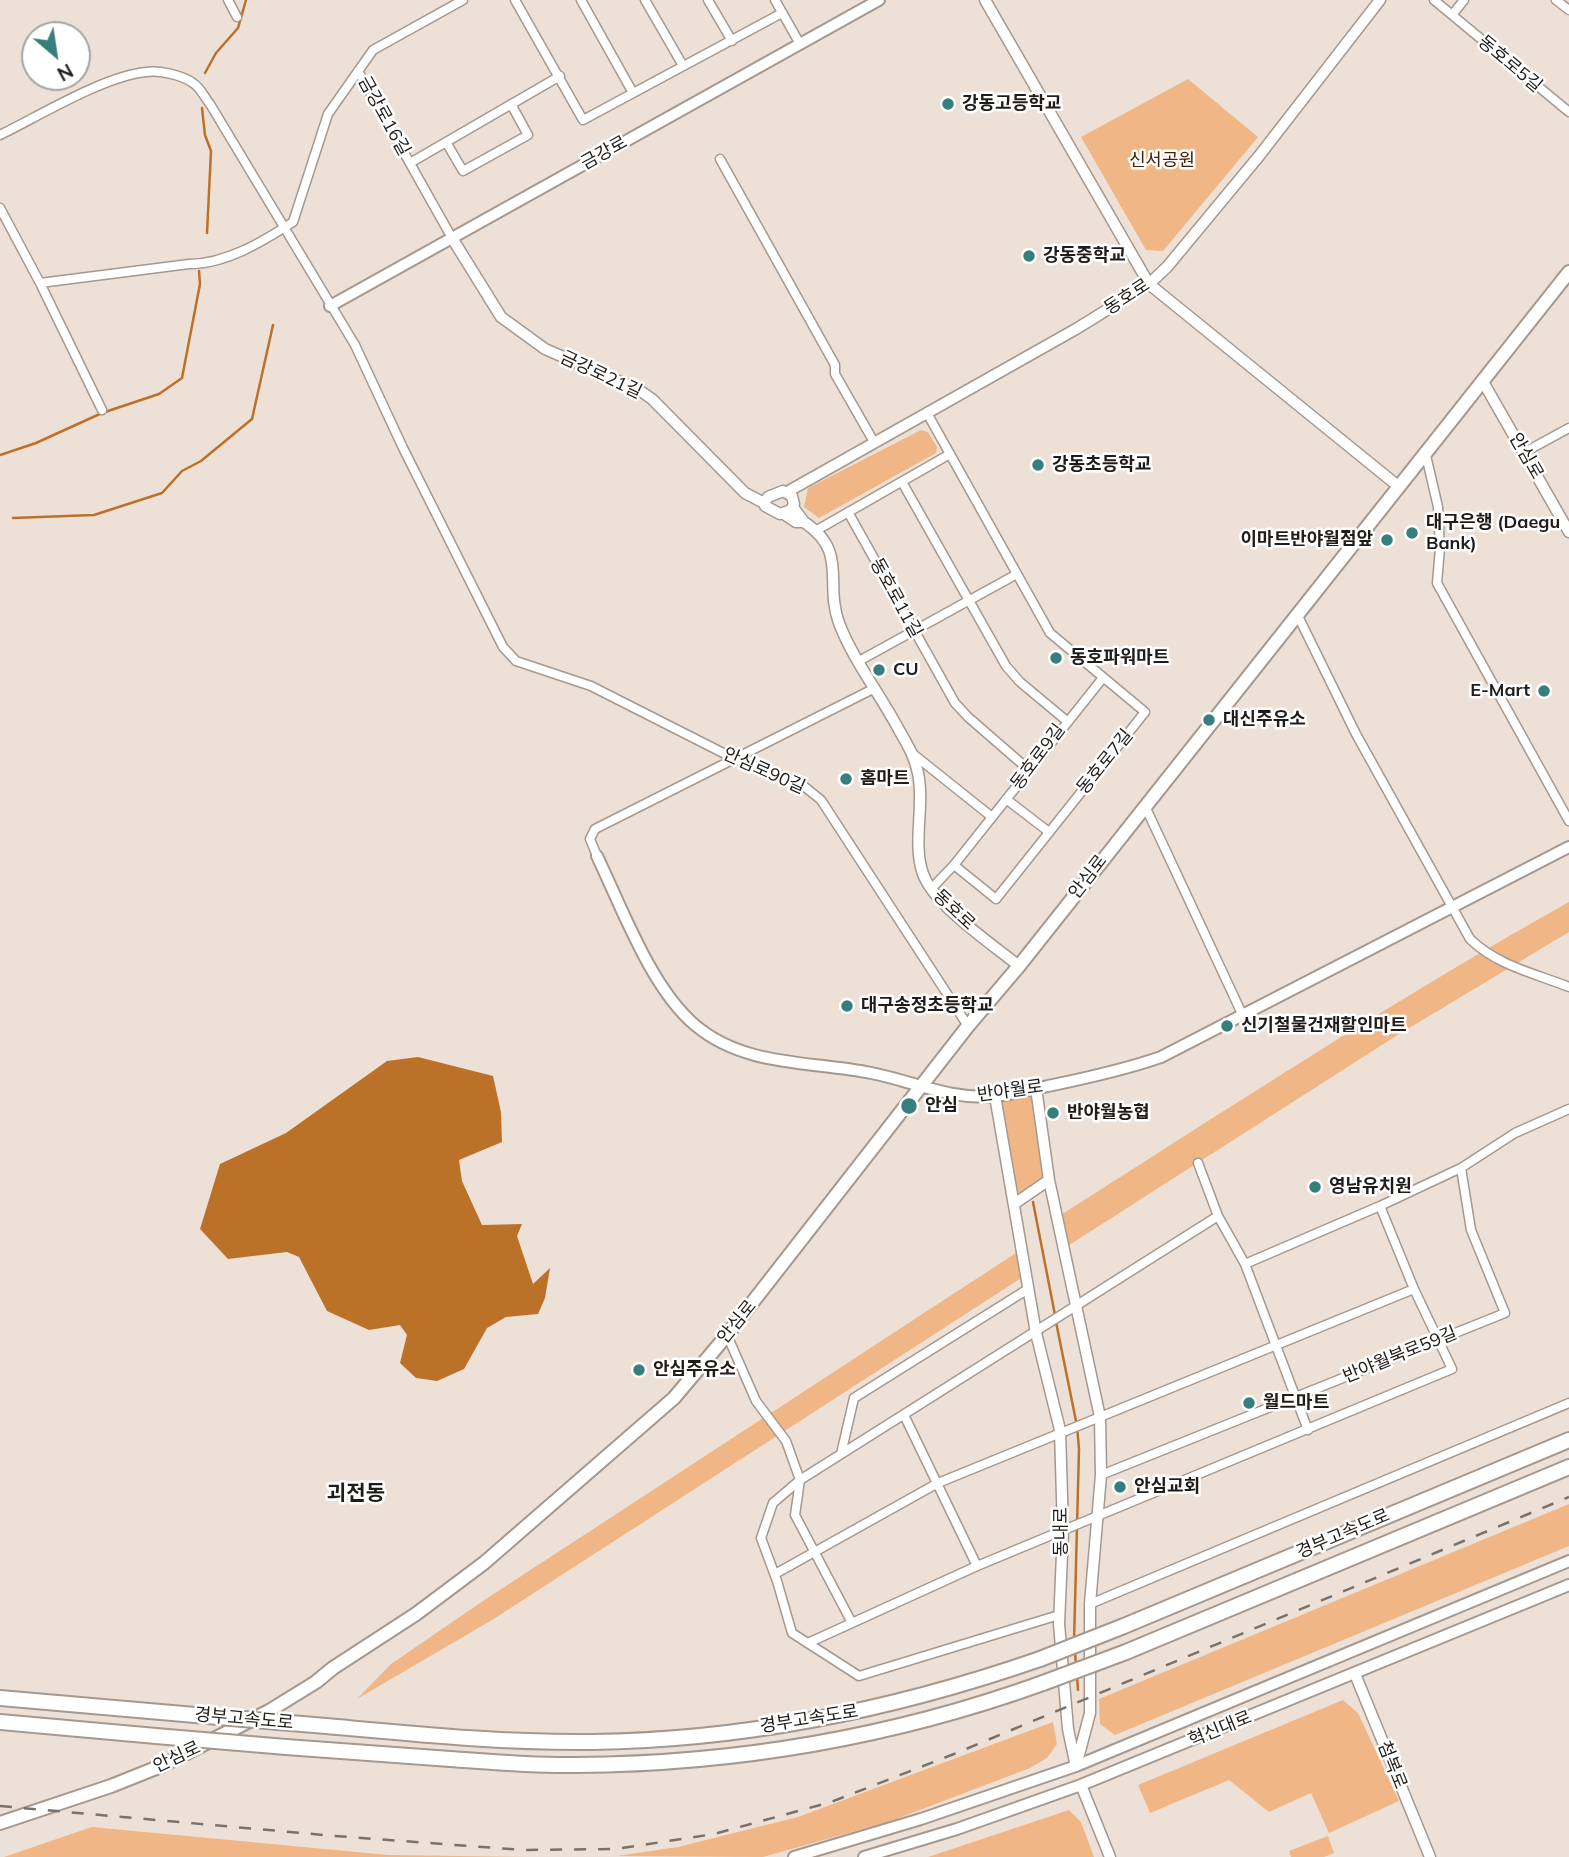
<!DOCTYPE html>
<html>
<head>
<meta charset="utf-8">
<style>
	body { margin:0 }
	#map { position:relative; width:1569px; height:1857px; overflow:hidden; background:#ede1d7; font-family:Mulish,sans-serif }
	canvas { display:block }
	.north { position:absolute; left:21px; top:21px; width:70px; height:70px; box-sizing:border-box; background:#fff; border:2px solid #a6a4a3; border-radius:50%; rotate:151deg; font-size:19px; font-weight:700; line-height:28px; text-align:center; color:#211c19 }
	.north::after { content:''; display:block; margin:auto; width:24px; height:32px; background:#377f7c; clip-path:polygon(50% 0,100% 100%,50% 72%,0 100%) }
</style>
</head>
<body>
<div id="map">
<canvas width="1569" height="1857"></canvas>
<div class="north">N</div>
</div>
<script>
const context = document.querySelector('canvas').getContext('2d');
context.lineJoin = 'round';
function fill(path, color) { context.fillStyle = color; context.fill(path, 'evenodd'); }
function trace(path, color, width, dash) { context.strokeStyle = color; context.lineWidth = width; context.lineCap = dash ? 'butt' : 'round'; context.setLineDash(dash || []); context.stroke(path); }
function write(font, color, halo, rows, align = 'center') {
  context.font = font + ' Mulish,"Noto Sans KR",sans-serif'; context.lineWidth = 5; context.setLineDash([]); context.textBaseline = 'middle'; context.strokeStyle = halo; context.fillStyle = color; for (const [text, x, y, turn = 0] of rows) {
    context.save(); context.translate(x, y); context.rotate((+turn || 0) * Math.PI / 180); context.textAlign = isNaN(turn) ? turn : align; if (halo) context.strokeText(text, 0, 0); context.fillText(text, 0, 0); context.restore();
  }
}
const green = new Path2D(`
	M1188 79 1258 137 1163 251 1146 250 1081 137Z
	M921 430 928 432 937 447 936 453 819 518 804 507 808 488Z
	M1569 902V932L1396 1036 1063 1249 1056 1218C1226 1110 1394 1000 1569 902Z
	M1036 1088 1049 1180 1014 1204 995 1096Z
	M1022 1249 1026 1275 492 1620 357 1699 391 1664 483 1601Z
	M1569 1504V1546L1115 1735 1100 1724 1099 1699Z
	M1343 1700 1358 1713 1399 1801 1329 1833 1311 1793 1269 1812 1229 1780 1150 1813 1138 1785Z
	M1053 1722 1057 1744 1047 1758 1030 1768 891 1821 763 1857 617 1856 678 1847 798 1817Z
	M1069 1810 1081 1822 1094 1857H928Z
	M92 1827 388 1855 530 1857H4Z
	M1328 1836 1334 1853 1324 1857H1291L1289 1851Z`);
const water = new Path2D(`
	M418 1057 493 1076 501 1112 502 1142 459 1160 462 1181 482 1225 522 1224 517 1236 533 1284 550 1268 545 1298 538 1314 506 1317 487 1328 464 1369 437 1381 416 1378 400 1363 407 1335 400 1325 369 1330 327 1311 299 1257 287 1252 228 1259 200 1229 220 1164 286 1133 387 1061Z`);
const stream = new Path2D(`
	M205 73 216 53 238 28 246 0
	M202 108 205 135 211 151 207 233
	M0 455 36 443 102 413 159 394 182 378 200 284 199 271
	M13 518 94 515 162 493 182 471 201 461 252 419 273 325
	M1033 1202 1055 1315
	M1056 1322 1077 1426 1079 1449 1074 1642
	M1075 1652 1076 1666
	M1077 1676 1078 1690`);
const minor = new Path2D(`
	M228 0 237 17
	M515 0 583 120 782 13
	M581 0 633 93
	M645 0 682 64
	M708 0 732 41
	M775 0 800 44
	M1434 0 1569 112
	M1556 0 1569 10
	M1452 15 1464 0
	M358 71 452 238
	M0 135C39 116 104 76 146 72 159 70 182 75 193 83 200 87 205 98 210 104L355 345 403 448 503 647 516 661 591 686 735 759 800 783 821 800 968 1026
	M446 142 463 171 528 135 511 104
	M720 159 835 365V374L874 442
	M410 163 560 76
	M0 208 40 283 102 410
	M40 283 189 264C226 264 262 242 293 222L328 114 373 50 463 0
	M927 413 1050 633 1145 712 996 899 954 865
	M1425 451 1438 507 1440 548 1437 583 1569 821
	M1525 452 1569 428
	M902 482 1006 666 1020 682 1068 722
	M848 512 955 703 968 717 1029 770
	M817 530 950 454
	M1297 614 1356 734 1470 939C1498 966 1534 973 1569 987
	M859 661 1017 574
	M913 754 992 817
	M1006 799 1049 832
	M1145 806 1243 1016
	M597 856 590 839 595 829 875 688
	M931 889 954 865 1102 679
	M1198 1163 1218 1216 1245 1264 1380 1206 1461 1168
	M1245 1264 1308 1430
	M727 1335 756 1401 786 1441 800 1480 1218 1216
	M904 1415 977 1566
	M841 1454 854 1398 1028 1289
	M1101 1475 1505 1313 1471 1230 1461 1168 1515 1133 1569 1109
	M800 1480 773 1503 761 1538 777 1581 792 1633 859 1676 1059 1615
	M800 1480 795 1515 852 1623
	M775 1574 938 1483 1414 1289 1380 1206
	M1090 1604 1569 1403
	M808 1643 977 1566 1452 1369 1414 1289`);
const tertiary = new Path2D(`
	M985 0 1149 284 1398 486
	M452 238 501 317 545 349 639 390 652 399 745 493 764 503
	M1482 380 1569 532
	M783 491 792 496 794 504 791 510 780 514 765 506 764 503 768 497Z
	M787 492 1076 329 1149 284 1167 267 1259 156 1380 0
	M784 514 796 522H804L793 507
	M804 522C849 552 824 582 839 623 853 660 880 694 899 730 907 744 915 757 918 773 925 806 912 843 923 874 935 906 992 944 1019 966
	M1036 1088 1049 1180 1100 1417 1101 1475 1090 1604V1713L1076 1766
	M995 1096 1036 1333 1060 1430 1063 1531 1059 1624 1068 1729 1075 1762
	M1014 1204 1049 1180
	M1355 1674 1430 1857
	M1081 1785 1110 1857`);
const secondary = new Path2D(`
	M330 306 879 0
	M597 856C622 908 651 988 695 1025 744 1067 812 1061 871 1073 913 1081 952 1101 996 1096 1013 1094 1031 1090 1048 1086 1087 1078 1124 1070 1161 1057L1569 847
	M794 1857 921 1819 1076 1766 1569 1561
	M864 1857 957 1829 1081 1785 1569 1585`);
const primary = new Path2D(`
	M0 1823 111 1786 161 1766 269 1711 316 1682 333 1668 416 1614 484 1563 674 1398 727 1335 968 1026 1019 966 1569 272`);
const motorway = new Path2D(`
	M1124 1626 1569 1440
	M1126 1652 1569 1467
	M0 1698 195 1715
	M0 1722 156 1736
	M326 1726C415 1734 503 1743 592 1742 744 1740 896 1709 1040 1659
	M286 1747C340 1751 395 1755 450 1759 492 1762 534 1766 576 1765 736 1764 893 1737 1043 1683`);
const rail = new Path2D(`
	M0 1806 335 1836 523 1850 616 1849 714 1834 831 1802 954 1754 1569 1497`);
const motorwayBridge = new Path2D(`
	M1040 1659 1124 1626
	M1043 1683 1126 1652
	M195 1715 326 1726
	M156 1736 286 1747`);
const markers = [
	[948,104,7,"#377f7c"],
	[1029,256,7,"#377f7c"],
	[1038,465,7,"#377f7c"],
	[1412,533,7,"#377f7c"],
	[1387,540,7,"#377f7c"],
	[1056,658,7,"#377f7c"],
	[879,670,7,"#377f7c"],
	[1544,691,7,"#377f7c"],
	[1209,720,7,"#377f7c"],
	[846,779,7,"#377f7c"],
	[847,1006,7,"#377f7c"],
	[1227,1026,7,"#377f7c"],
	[909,1106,9,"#377f7c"],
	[1053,1113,7,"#377f7c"],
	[1315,1187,7,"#377f7c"],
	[639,1370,7,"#377f7c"],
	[1249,1403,7,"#377f7c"],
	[1120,1487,7,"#377f7c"]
];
const streetNames = [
	["동호로5길",1510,64,40],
	["금강로16길",384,116,61],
	["금강로",604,153,-29],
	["동호로",1127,297,-33],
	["금강로21길",601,375,25],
	["안심로",1526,456,60],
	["동호로11길",896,598,61],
	["동호로9길",1038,757,-53],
	["동호로7길",1105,762,-51],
	["안심로90길",764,771,24],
	["안심로",1088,877,-52],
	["동호로",954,910,43],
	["반야월로",1010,1091,-8],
	["안심로",737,1322,-51],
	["반야월북로59길",1400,1355,-22],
	["동내로",1062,1532,-90],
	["경부고속도로",1343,1534,-23],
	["경부고속도로",244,1719,5],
	["경부고속도로",809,1719,-9],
	["혁신대로",1220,1729,-22],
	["안심로",177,1757,-25],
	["첨복로",1392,1765,68]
];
const poiNames = [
	["강동고등학교",962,104],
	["강동중학교",1043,256],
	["강동초등학교",1052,465],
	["대구은행 (Daegu",1426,523],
	["Bank)",1426,544],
	["이마트반야월점앞",1373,540,"right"],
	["동호파워마트",1070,658],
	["CU",893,670],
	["E-Mart",1530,691,"right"],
	["대신주유소",1223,720],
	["홈마트",860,779],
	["대구송정초등학교",861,1006],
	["신기철물건재할인마트",1241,1026],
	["안심",925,1106],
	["반야월농협",1067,1113],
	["영남유치원",1329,1187],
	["안심주유소",653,1370],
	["월드마트",1263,1403],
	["안심교회",1134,1487]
];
const parkNames = [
	["신서공원",1162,161]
];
const quarterNames = [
	["괴전동",356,1494]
];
fill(green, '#f1b686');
fill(water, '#bc7129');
trace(stream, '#bc7129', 2.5);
trace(minor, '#a4988f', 11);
trace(tertiary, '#a4988f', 13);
trace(secondary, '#a4988f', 14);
trace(primary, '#a4988f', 16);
trace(motorway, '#a4988f', 18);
trace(minor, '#fff', 8);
trace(tertiary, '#fff', 10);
trace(secondary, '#fff', 10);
trace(primary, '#fff', 12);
trace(motorway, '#fff', 14);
trace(rail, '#79716b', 2.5, [12, 12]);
trace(motorwayBridge, '#a4988f', 18, []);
trace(motorwayBridge, '#fff', 14);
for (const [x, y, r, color] of markers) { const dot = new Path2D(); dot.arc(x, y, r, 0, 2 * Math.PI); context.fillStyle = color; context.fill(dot); trace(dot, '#fff', 2.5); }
write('18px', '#211c19', '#fff', streetNames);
write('bold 18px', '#211c19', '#fff', poiNames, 'left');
write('18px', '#402204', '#fff', parkNames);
write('bold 21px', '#211c19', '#fff', quarterNames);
</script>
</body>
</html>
